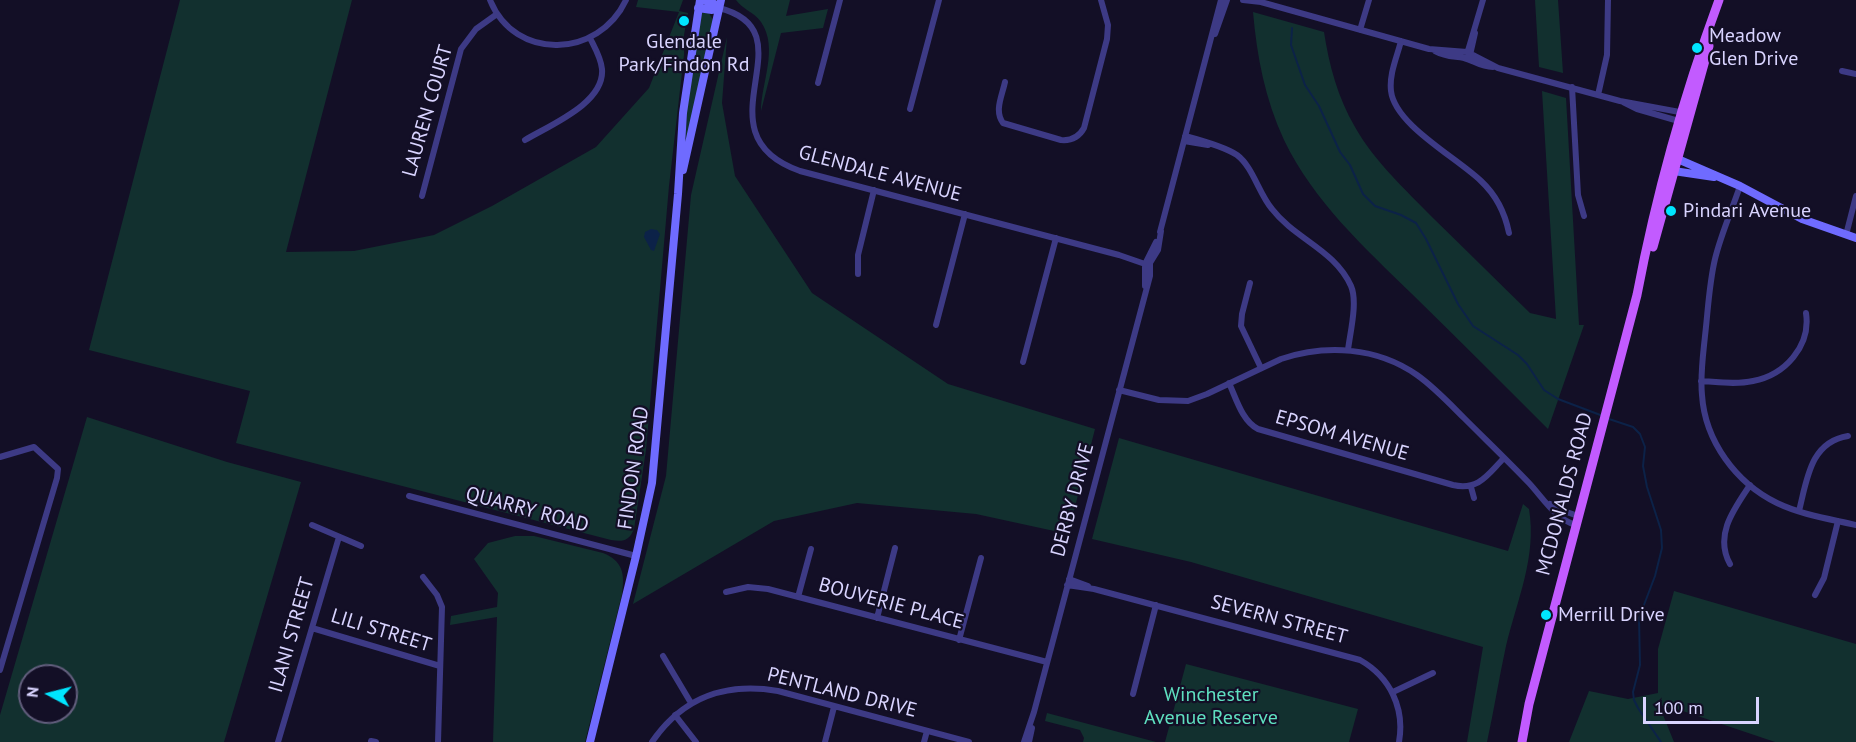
<!DOCTYPE html>
<html>
<head>
<meta charset="utf-8">
<style>
	body { margin:0 }
	#map { position:relative; width:1856px; height:742px; overflow:hidden; background:#130f26; font-family:"PT Sans",sans-serif }
	canvas { display:block }
	.north { position:absolute; left:18px; top:664px; width:60px; height:60px; box-sizing:border-box; background:#130f26; border:2px solid #625e7d; border-radius:50%; rotate:277deg; font-size:16px; font-weight:700; line-height:24px; text-align:center; color:#d9d4ff }
	.north::after { content:''; display:block; margin:auto; width:21px; height:27px; background:#00e5ff; clip-path:polygon(50% 0,100% 100%,50% 72%,0 100%) }
	.scale { position:absolute; left:1643px; top:697px; width:116px; height:27px; box-sizing:border-box; border:3px solid #d9d4ff; border-top:0; padding-left:8px; font-size:18px; line-height:21px; white-space:nowrap; color:#d9d4ff; -webkit-text-stroke:4px #130f26; paint-order:stroke }
</style>
</head>
<body>
<div id="map">
<canvas width="1856" height="742"></canvas>
<div class="north">N</div>
<div class="scale">100 m</div>
</div>
<script>
const context = document.querySelector('canvas').getContext('2d');
context.lineJoin = 'round';
function fill(path, color) { context.fillStyle = color; context.fill(path, 'evenodd'); }
function trace(path, color, width, dash) { context.strokeStyle = color; context.lineWidth = width; context.lineCap = dash ? 'butt' : 'round'; context.setLineDash(dash || []); context.stroke(path); }
function write(font, color, halo, rows, align = 'center') {
  context.font = font + ' "PT Sans",sans-serif'; context.lineWidth = 4.5; context.setLineDash([]); context.textBaseline = 'middle'; context.strokeStyle = halo; context.fillStyle = color; for (const [text, x, y, turn = 0] of rows) {
    context.save(); context.translate(x, y); context.rotate((+turn || 0) * Math.PI / 180); context.textAlign = isNaN(turn) ? turn : align; if (halo) context.strokeText(text, 0, 0); context.fillText(text, 0, 0); context.restore();
  }
}
const green = new Path2D(`
	M180 0H352L286 252 354 251 434 235 492 206 596 147 649 88 679 12 636 7 638 0H683L679 11 688 13 684 35V55L669 186 646 450 634 529C629 541 623 542 611 540L236 443 250 391 89 350Z
	M736 0H790L786 16 828 9 823 28 781 33 761 111C761 83 779 48 761 22 754 12 742 9 736 0Z
	M1535 0H1558L1563 73 1539 67Z
	M1253 12 1324 32C1329 65 1338 98 1355 127 1374 161 1405 189 1432 217 1465 249 1497 281 1530 313L1556 319 1542 91 1566 98 1579 325H1584L1548 429C1503 384 1458 339 1412 294 1364 247 1314 202 1284 140 1265 99 1257 57 1253 12Z
	M702 13H709L713 20 685 148 688 85 700 14Z
	M727 37 722 103 735 176 812 293 948 384 1095 429 1068 534 976 514 857 503 774 521 633 604 666 476 691 195Z
	M87 417 227 462 301 482 224 742H0V715ZM30 676H66V712H30Z
	M1119 438 1508 551 1523 504 1529 509C1537 557 1517 600 1506 646 1499 678 1494 710 1487 742H1467L1483 647 1191 562 1092 539Z
	M515 536H534L603 553C623 561 625 574 622 594L585 742H493L497 617 450 625 451 616 497 607 498 593 474 559 488 543Z
	M1674 591 1856 644V742H1775L1680 710 1659 705 1674 742H1569L1589 691 1628 699 1658 693V649Z
	M1186 664 1358 709 1349 742H1165Z
	M1047 713 1156 742H1083L1084 738 1080 730 1045 721Z`);
const water = new Path2D(`
	M651 229 657 230 660 234 654 251 651 250 644 237 645 232Z`);
const stream = new Path2D(`
	M1292 28 1291 45 1305 85 1319 106 1340 152 1350 165 1363 194 1375 206 1401 215 1416 223 1426 239 1458 304 1473 326 1518 355 1527 364 1544 390 1558 399 1603 416
	M1609 419 1633 427 1640 434 1645 447 1643 466 1647 487 1661 530 1662 548 1655 576 1639 618 1640 665 1633 692 1634 700 1638 708 1661 742`);
const street = new Path2D(`
	M490 0C515 62 599 58 626 0
	M1243 0 1261 2 1429 49 1467 52 1498 68 1620 101 1685 113
	M719 8C814 32 693 133 800 171L1119 255 1145 264 1150 263
	M1360 30 1369 0
	M1215 34 1227 0
	M1401 41C1397 57 1389 74 1391 91 1395 125 1456 157 1481 181 1496 195 1505 213 1509 233
	M1435 51C1446 57 1453 56 1464 58 1475 61 1480 67 1493 67
	M1467 54 1483 0
	M1470 55 1475 33
	M1842 71 1856 74
	M1005 82C1002 96 994 111 1003 123L1061 140C1072 141 1079 137 1084 128L1107 39 1108 25 1101 0
	M818 83 840 0
	M1572 87 1578 195 1584 216
	M1598 95 1607 55 1608 0
	M1623 102 1637 109 1682 122
	M910 109 939 0
	M1185 136C1200 140 1225 147 1237 155 1253 167 1259 194 1272 209 1295 239 1335 250 1351 286 1358 302 1350 333 1348 350
	M525 140C550 125 605 103 602 69 601 58 595 48 590 38
	M1184 141 1208 145
	M1740 186C1732 210 1721 234 1715 259 1709 284 1708 311 1705 336 1703 356 1700 376 1702 395 1705 441 1736 483 1777 503 1802 515 1830 519 1856 525
	M422 196 461 49 476 29 497 14
	M1160 232 1221 0
	M1846 235 1856 196
	M858 274V255L874 190
	M1250 283 1242 314 1241 326 1261 368
	M1145 286V264L1156 242
	M936 325 965 214
	M1023 362 1056 238
	M1701 381C1718 382 1736 385 1753 381 1785 375 1811 346 1806 313
	M1229 383C1236 398 1242 421 1258 429L1453 485C1479 491 1488 474 1504 458
	M1119 390 1159 400 1188 401 1207 394 1281 359C1326 344 1377 347 1417 375 1434 387 1449 403 1464 418 1486 440 1508 461 1529 483 1543 498 1556 520 1576 525
	M0 457 34 447 58 469 57 478 0 670
	M1471 487 1474 498
	M409 496 636 556
	M1550 504 1561 510 1578 516
	M1799 511C1807 480 1810 442 1848 436
	M312 525 361 546
	M1730 564C1714 535 1734 509 1750 485
	M423 577 437 595 442 607 438 742
	M1069 579 1088 586
	M1067 585 1094 589 1360 660C1390 677 1405 708 1399 742
	M726 592 748 587 768 589 1047 662
	M1815 595 1824 578 1838 521
	M798 597 811 549
	M877 618 895 548
	M312 628 440 666
	M959 640 981 558
	M663 656 691 703
	M1393 692 1433 673
	M1133 694 1156 605
	M675 715 696 742
	M371 741 376 742
	M278 742 339 537
	M652 742C683 697 725 682 778 691L969 742
	M825 742 834 707
	M924 742 927 731
	M1024 742 1034 712 1150 276V263L1158 250 1161 231
	M1029 742 1032 728`);
const secondary = new Path2D(`
	M702 0 713 3 719 8
	M698 8 712 10 719 8
	M1673 157 1740 186 1802 219 1856 238
	M683 170 721 0
	M1667 170 1714 177
	M590 742 636 556 652 483 678 194 683 113 700 0`);
const primary = new Path2D(`
	M1653 247 1709 46
	M1522 742 1529 704 1637 295C1656 195 1684 95 1719 0`);
const markers = [
	[684,21,6,"#00e5ff"],
	[1697,48,6,"#00e5ff"],
	[1671,211,6,"#00e5ff"],
	[1546,615,6,"#00e5ff"]
];
const poiNames = [
	["Meadow",1709,36],
	["Glen Drive",1709,59],
	["Glendale",684,42,"center"],
	["Park/Findon Rd",684,65,"center"],
	["Pindari Avenue",1683,211],
	["Merrill Drive",1558,615]
];
const streetNames = [
	["LAUREN COURT",428,111,-74],
	["GLENDALE AVENUE",880,174,15],
	["EPSOM AVENUE",1342,436,16],
	["FINDON ROAD",634,468,-82],
	["MCDONALDS ROAD",1565,494,-75],
	["DERBY DRIVE",1073,500,-75],
	["QUARRY ROAD",527,510,15],
	["BOUVERIE PLACE",891,604,15],
	["SEVERN STREET",1279,620,15],
	["LILI STREET",381,631,17],
	["ILANI STREET",292,635,-74],
	["PENTLAND DRIVE",842,693,14]
];
const parkNames = [
	["Winchester",1211,695],
	["Avenue Reserve",1211,718]
];
fill(green, '#12302f');
fill(water, '#0c2248');
trace(stream, '#0c2248', 2);
trace(street, '#3d3a85', 6);
trace(secondary, '#6f6bff', 8);
trace(primary, '#c25bff', 9);
for (const [x, y, r, color] of markers) { const dot = new Path2D(); dot.arc(x, y, r, 0, 2 * Math.PI); context.fillStyle = color; context.fill(dot); trace(dot, '#130f26', 2); }
write('20px', '#d9d4ff', '#130f26', poiNames, 'left');
write('20px', '#d9d4ff', '#130f26', streetNames);
write('20px', '#5fe0c0', '#130f26', parkNames);
</script>
</body>
</html>
